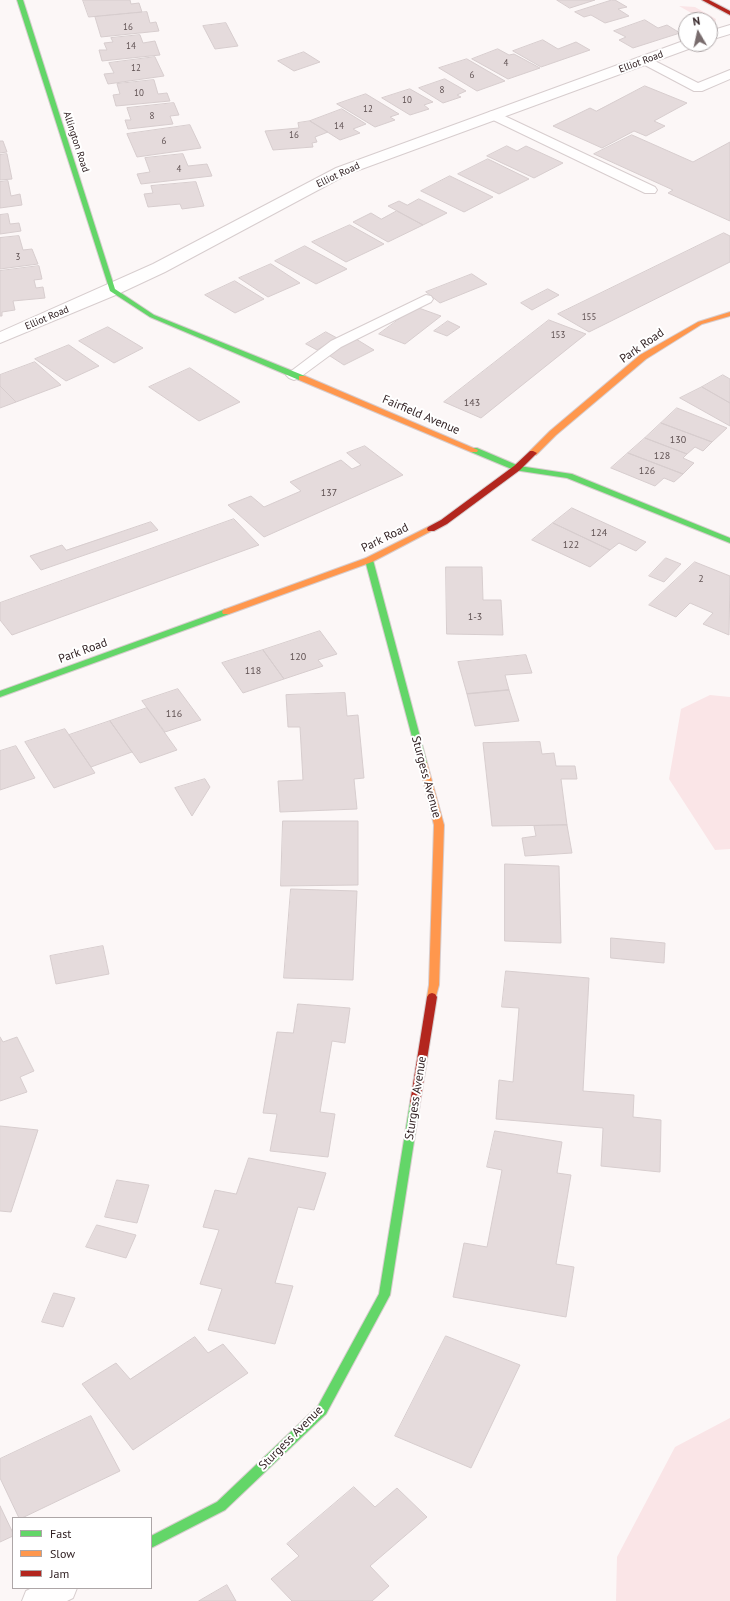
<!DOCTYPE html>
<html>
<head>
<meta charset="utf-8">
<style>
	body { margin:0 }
	#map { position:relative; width:730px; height:1601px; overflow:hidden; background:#fcf7f7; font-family:"PT Sans",sans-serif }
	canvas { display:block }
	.legend { position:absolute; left:12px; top:1517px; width:140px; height:72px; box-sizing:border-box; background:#fff; border:1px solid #ada6a7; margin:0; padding:5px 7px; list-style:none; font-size:12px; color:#312123 }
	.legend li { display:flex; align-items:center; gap:8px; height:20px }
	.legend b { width:20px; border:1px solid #ada6a7 }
	.north { position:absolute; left:678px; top:12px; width:40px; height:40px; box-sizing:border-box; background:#fff; border:1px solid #ada6a7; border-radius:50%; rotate:351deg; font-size:11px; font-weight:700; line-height:16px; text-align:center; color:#312123 }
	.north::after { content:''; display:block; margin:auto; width:14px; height:18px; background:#786c6d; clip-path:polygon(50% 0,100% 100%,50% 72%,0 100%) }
</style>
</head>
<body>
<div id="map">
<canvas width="730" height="1601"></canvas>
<ul class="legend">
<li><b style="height:5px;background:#63d668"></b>Fast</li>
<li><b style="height:5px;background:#ff974d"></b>Slow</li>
<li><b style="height:5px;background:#b3261e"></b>Jam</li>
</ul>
<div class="north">N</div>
</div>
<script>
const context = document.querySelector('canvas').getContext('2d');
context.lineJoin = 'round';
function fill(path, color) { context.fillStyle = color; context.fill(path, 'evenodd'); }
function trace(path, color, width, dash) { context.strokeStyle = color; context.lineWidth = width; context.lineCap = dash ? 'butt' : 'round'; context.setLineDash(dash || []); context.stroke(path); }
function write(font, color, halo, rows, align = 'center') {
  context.font = font + ' "PT Sans",sans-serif'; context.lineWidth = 4; context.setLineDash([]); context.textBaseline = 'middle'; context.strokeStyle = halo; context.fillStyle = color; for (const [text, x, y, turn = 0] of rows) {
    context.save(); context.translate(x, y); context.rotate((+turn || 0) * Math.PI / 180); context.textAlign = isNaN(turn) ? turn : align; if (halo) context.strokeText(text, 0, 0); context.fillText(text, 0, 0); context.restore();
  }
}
const green = new Path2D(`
	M679 6 695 7 716 19 714 26 710 24V20H704Z
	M710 695 730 697V849L715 850 669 779 681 709Z
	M730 1418V1601H616L617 1557 675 1447Z`);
const building = new Path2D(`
	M83 0H130L131 4 139 3 142 12 89 17Z
	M557 0H595L570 8Z
	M612 0H615L627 7 618 9 629 16 605 23 591 15 584 17 575 12Z
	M147 12 150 23 156 22 159 31 101 37 95 17Z
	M645 20 658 28 667 25 680 33 633 48 619 40 626 37 614 31Z
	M226 23 238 46 215 49 203 26Z
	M140 35 143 43 155 41 160 55 102 61 99 50H107L104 43 113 42 111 38Z
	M543 40 558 49 576 42 590 50 541 67 513 51Z
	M498 49 509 55 514 54 540 68 508 79 472 59Z
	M304 52 320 62 294 71 278 61Z
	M155 57 164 76 108 84 104 74 114 73 109 63Z
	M467 59 505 81 477 91 439 68Z
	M445 79 466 91 457 95 461 97 443 103 419 88Z
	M154 80 158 94 167 93 170 101 116 106 113 95 120 94 117 84Z
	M645 86 687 103 654 121 665 126 646 136 634 131 602 148 553 126 590 108 596 111Z
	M410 89 433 102 424 105 429 109 410 115 382 98Z
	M366 94 399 114 390 117 395 120 375 127 337 104Z
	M174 103 179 115 170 116 173 124 128 129 125 120H131L127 108Z
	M342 109 366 124 353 129 360 133 340 140 310 121Z
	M310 121 328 132 315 137 317 142 312 143 313 147 273 150 265 131 299 128 298 123Z
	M190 125 201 148 137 157 127 134Z
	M632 135 693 162 730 142V221L668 193 673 190 594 154Z
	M0 141H3L7 152 0 153Z
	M507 146 517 151 526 146 563 163 534 178 487 156Z
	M7 154 12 179 0 180V155Z
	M183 154 188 166 207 164 212 176 141 184 137 174 150 172 145 158Z
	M488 159 529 179 499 194 458 174Z
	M450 176 493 197 464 212 421 191Z
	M8 181 11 196 20 194 22 205 0 208V182Z
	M196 182 204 206 182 209 180 204 148 207 144 194 153 193 151 186Z
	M419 199 447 213 423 225 388 206 399 201 407 205Z
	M397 211 423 225 388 242 353 222 371 213 381 219Z
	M8 214 10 224 19 223 21 231 0 234V215Z
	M350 225 384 244 346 262 312 242Z
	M724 233 730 236V262L589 332 558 314Z
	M19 236 23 250 32 249 38 264 0 269V238Z
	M305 246 347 269 316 284 275 261Z
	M271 264 300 283 268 297 239 278Z
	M39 266 42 279 34 280 36 288 43 287 45 298 13 301 15 310 2 312V316H0V271Z
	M472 274 487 284 440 303 426 292Z
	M235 281 264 299 235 313 205 295Z
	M548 289 559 295 532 310 521 303Z
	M416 307 441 316 405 344 379 334Z
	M549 320 586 334 481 418 444 402Z
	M448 321 460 327 447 336 434 331Z
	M108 327 143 348 114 363 79 341Z
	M326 332 337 338 317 350 306 344Z
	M356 339 374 350 344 365 327 354Z
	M69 345 99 366 66 381 35 359Z
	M35 362 61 385 16 402 0 386V375Z
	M190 368 240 402 199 421 149 387Z
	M723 375 730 379V403L702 387Z
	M0 386 16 402 0 408Z
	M702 387 730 403V426L680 398Z
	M677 408 727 428 712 442 661 423Z
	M661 423 712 442 703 451 695 447 687 454 645 438Z
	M645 438 687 454 683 458 694 463 683 474 628 453Z
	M365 446 403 475 264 537 228 505 251 496 264 507 301 491 290 482 341 460 352 469 361 465 347 453Z
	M628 453 683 474 674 482 664 478 655 486 611 468Z
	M572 508 646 542 636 551 619 543 610 550 553 523Z
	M234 519 259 545 12 635 0 620V603Z
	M151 522 158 530 41 570 30 556 62 545 66 550Z
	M553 523 610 550 590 567 532 540Z
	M666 558 681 564 664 582 649 576Z
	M695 562 730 576 729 635 703 624 713 613 690 603 676 617 649 605Z
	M446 567H482L483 600H501L503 635 447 634Z
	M320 631 337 654 318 660 323 666 284 679 263 650Z
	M263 650 284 679 243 693 222 663Z
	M526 655 532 673 505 675 509 690 467 694 458 662Z
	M178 689 201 720 165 732 142 701Z
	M509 690 519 721 475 726 467 694Z
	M345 693 347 716 358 715 364 778 354 779 357 809 280 812 278 781 303 780 300 727H288L286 695Z
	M147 708 177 750 140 763 110 721Z
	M110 721 132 752 91 767 69 735Z
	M65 729 95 773 54 788 25 742Z
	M540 742 542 754 554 753 556 766H575L577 779H561L567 825 492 826 483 743Z
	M16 746 35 778 0 790V751Z
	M205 779 210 787 192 816 175 788Z
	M283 821H358V885L281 886Z
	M567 825 572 853 525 856 522 838 536 836 534 826Z
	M505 864 559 866 561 943 505 941Z
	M291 889 357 891 353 980 284 978Z
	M611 938 665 943 664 963 611 958Z
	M103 946 109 974 56 984 50 956Z
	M506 971 589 978 583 1091 634 1095 633 1117 661 1120 660 1172 601 1166 603 1128 496 1119 499 1080 513 1082 519 1008 502 1007Z
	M298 1004 350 1008 345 1043 332 1041 320 1112 335 1114 328 1157 270 1151 277 1114 263 1113 277 1032 293 1033Z
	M0 1037 3 1042 17 1037 34 1071 20 1077 27 1092 0 1101Z
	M0 1126 38 1130 11 1212 0 1211Z
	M495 1131 562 1142 557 1173 571 1175 556 1264 574 1267 566 1317 453 1297 464 1243 487 1247 502 1170 487 1167Z
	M249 1158 326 1173 314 1210 298 1207 275 1283 293 1286 275 1344 208 1330 222 1289 200 1284 219 1230 203 1227 215 1190 236 1194Z
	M117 1180 149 1185 137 1223 105 1217Z
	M97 1225 136 1235 126 1258 86 1247Z
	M54 1293 75 1298 63 1327 42 1322Z
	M446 1336 520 1365 471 1468 395 1436Z
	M195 1337 208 1353 223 1344 248 1373 133 1450 82 1384 116 1363 130 1379Z
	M91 1416 120 1471 22 1518H19L0 1478V1459Z
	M354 1487 375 1507 397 1488 427 1517 370 1566 389 1586 372 1601H292L271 1579 299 1556 287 1544Z
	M0 1506 13 1533V1536L0 1542Z
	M227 1585 236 1601H199Z`);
const lane = new Path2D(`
	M645 56 698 83 730 70V79L702 91H694L641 63 639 60 641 57Z
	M494 111 655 187 657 190 655 193H645L489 118 488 115 489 112Z
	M426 295 431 296 433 299 431 302 341 347 299 378 294 380 289 378 286 375 331 341Z`);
const street = new Path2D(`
	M730 25V34L710 40V31Z
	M686 40V44H696L694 47 348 174 165 272 118 294 0 343V332L153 264 336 168Z
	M32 1588H77L73 1598 67 1601H22L26 1591Z`);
const fast = new Path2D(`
	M17 0H23L115 289 154 315 305 376V380H299L150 317 110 291Z
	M471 448H477L519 466 572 474 730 538V543L567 478 514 470 471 452Z
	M366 558H369L373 560 427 763 423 766 419 763 365 560Z
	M226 609 229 610 230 612 229 614 0 697V691Z
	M415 1099 419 1100 420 1103 390 1295 326 1414 225 1510 151 1548V1536L217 1502 318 1406 379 1294 410 1103 411 1100Z`);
const slow = new Path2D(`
	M730 312V316L702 324 646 359 556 435 536 455H530V451L550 431 640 355 698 322Z
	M299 376H305L478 450 477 452H471L299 380Z
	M428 527H434L435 529 372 562 229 614H223L222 612 223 610 366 558Z
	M423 760 427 763 444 825 439 985 435 1000H429L427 997 429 985 434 825 419 763Z`);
const jam = new Path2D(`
	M702 0H709L730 11V15Z
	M530 451H533L537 453 520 470 447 524 434 531H428L427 529 428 527 441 520 514 466Z
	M432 993 435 994 437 997 420 1103 419 1106 415 1107 411 1106 410 1103 427 997 429 994Z`);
const farNumbernames = [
	["16",128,27],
	["14",131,46],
	["4",506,63],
	["12",136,68],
	["6",472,75],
	["8",442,90],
	["10",139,93],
	["10",407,100],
	["12",368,109],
	["8",152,116],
	["14",339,126],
	["16",294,135],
	["6",164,141],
	["4",179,169],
	["3",18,257],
	["155",589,317],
	["153",558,335]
];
const farStreetnames = [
	["Elliot Road",641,62,-20],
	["Allington Road",76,142,72],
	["Elliot Road",338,175,-25],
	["Elliot Road",47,318,-23]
];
const numberNames = [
	["143",472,403],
	["130",678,440],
	["128",662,456],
	["126",647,471],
	["137",329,493],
	["124",599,533],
	["122",571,545],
	["2",701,579],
	["1-3",475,617],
	["120",298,657],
	["118",253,671],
	["116",174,714]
];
const streetNames = [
	["Park Road",642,346,-35],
	["Fairfield Avenue",421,415,23],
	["Park Road",385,538,-26],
	["Park Road",83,651,-20],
	["Sturgess Avenue",426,777,75],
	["Sturgess Avenue",416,1098,-81],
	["Sturgess Avenue",291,1438,-45]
];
fill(green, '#fae5e7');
fill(building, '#e5dbdc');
trace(building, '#d7cdce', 1);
trace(lane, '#d7cdce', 2);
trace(street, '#d7cdce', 2);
trace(fast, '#d7cdce', 2);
trace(slow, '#d7cdce', 2);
trace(jam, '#d7cdce', 2);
fill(lane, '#fffefe');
fill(street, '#fffefe');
fill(fast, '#63d668');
fill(slow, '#ff974d');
fill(jam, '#b3261e');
write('9px', '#5e5051', null, farNumbernames);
write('10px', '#312123', '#fff', farStreetnames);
write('10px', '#5e5051', null, numberNames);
write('12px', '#312123', '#fff', streetNames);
</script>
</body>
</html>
